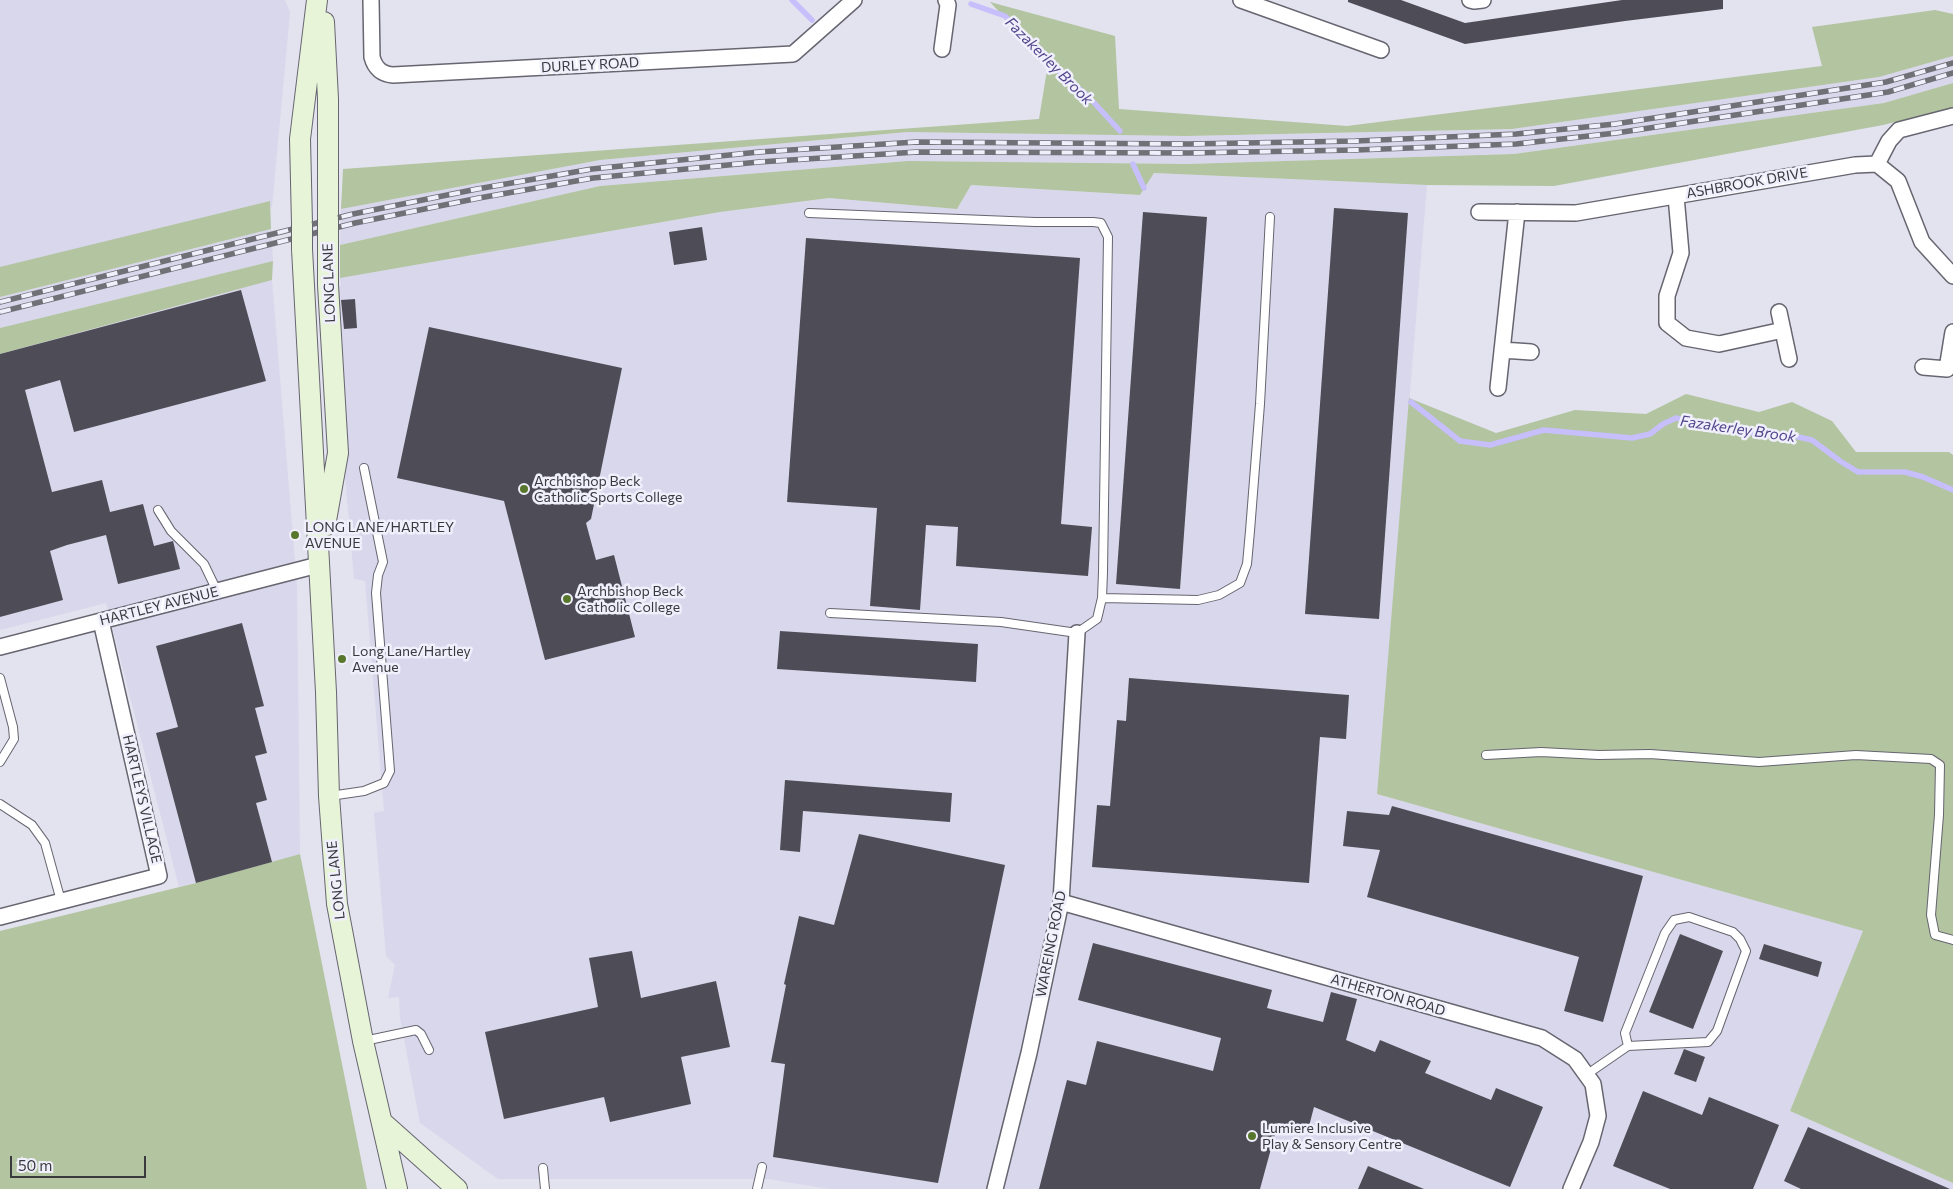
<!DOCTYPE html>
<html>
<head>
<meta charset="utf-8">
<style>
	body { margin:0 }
	#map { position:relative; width:1953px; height:1189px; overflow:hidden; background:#e3e2ef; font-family:Commissioner,sans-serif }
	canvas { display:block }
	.scale { position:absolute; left:10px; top:1156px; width:136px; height:22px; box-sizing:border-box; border:2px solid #39393e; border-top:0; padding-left:6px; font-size:15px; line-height:18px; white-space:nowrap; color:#39393e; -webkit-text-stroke:4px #f0effc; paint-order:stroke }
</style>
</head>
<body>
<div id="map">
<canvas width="1953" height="1189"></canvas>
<div class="scale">50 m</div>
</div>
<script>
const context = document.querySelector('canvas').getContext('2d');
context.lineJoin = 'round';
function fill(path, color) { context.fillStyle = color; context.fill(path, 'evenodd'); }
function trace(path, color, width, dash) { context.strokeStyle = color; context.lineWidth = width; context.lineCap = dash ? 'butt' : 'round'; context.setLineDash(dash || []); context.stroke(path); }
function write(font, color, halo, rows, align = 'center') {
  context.font = font + ' Commissioner,sans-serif'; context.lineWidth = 5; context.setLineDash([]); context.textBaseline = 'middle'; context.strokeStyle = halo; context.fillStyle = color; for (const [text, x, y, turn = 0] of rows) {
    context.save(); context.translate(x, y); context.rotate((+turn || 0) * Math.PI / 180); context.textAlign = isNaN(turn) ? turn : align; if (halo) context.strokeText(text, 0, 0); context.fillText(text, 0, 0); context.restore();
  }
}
const built = new Path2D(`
	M0 0H285L290 12 272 207 0 270Z
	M1953 56V83L1884 103 1514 154 1188 164 908 161 600 186 340 245 341 209 600 160 907 132 1186 136 1512 129 1879 77Z
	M1154 173 1427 185 1377 794 1863 931 1790 1111 1953 1183V1189H829L768 1179H498L420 1123 400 1018 399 997 388 998 395 965 386 956 374 813 384 811 365 581 354 579 329 289 341 286 340 278 720 212 829 198 957 209 971 185 1140 195Z
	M271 229 273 261 0 328V297Z
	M272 280 297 586 300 854 179 887 106 603 0 630V354Z`);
const green = new Path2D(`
	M990 2 1115 36 1119 109 1347 126 1822 66 1812 27 1935 10 1953 14V56L1879 77 1512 129 1186 136 907 132 600 160 341 209 343 169 1039 119 1048 64Z
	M1953 83V108L1883 125 1554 186 1427 185 1154 173 1140 195 971 185 957 209 829 198 720 212 340 278V245L600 186 908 161 1188 164 1514 154 1884 103Z
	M270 201 271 229 0 297V267Z
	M273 261 272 280 0 354V328Z
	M1686 394 1759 412 1792 402 1832 421 1856 452H1949L1953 455V1183L1790 1111 1863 931 1377 794 1409 398 1496 433 1575 410 1646 414Z
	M300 854 367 1189H0V931L196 883Z`);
const stream = new Path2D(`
	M792 0 812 20
	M971 4 1005 16 1058 71 1087 95 1120 131
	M1133 164 1144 188
	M1411 402 1460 441 1490 445 1544 430 1632 438 1650 434 1663 424 1676 418 1691 421 1708 427 1734 431 1777 436H1794L1812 440 1840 461 1858 472H1905L1923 477 1953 490`);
const building = new Path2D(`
	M1348 0H1401L1465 23 1622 0H1723V9L1625 21 1465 44 1348 2Z
	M1334 208 1408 213 1379 619 1305 614Z
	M1143 212 1207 217 1180 589 1116 584Z
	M702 227 707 260 674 265 669 232Z
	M806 238 1080 258 1061 524 1092 527 1088 576 956 566 958 527 926 525 920 610 870 606 877 508 787 502Z
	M241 290 266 381 74 432 60 380 25 390 52 492 102 480 110 512 143 504 154 546 173 541 180 569 118 584 106 535 67 545 50 551 63 600 0 617V354Z
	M355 299 357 328 344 329 341 300Z
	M429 327 622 368 591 519 586 523 596 560 614 555 635 637 545 660 504 501 397 478Z
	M242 623 264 706 255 708 267 753 255 756 267 800 256 803 272 862 196 883 156 733 178 727 156 646Z
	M780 631 978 644 976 682 777 669Z
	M1129 678 1349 695 1346 739 1320 737 1309 883 1092 867 1097 805 1110 806 1117 720 1126 721Z
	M785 780 952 793 950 822 803 811 800 852 780 850Z
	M1392 806 1643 876 1603 1022 1564 1011 1579 957 1367 897 1380 850 1343 846 1347 811 1389 815Z
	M859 834 1005 865 938 1183 773 1157 785 1064 771 1062 786 985 784 984 799 916 834 925Z
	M1680 934 1723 951 1693 1029 1649 1012Z
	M1093 943 1272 990 1267 1008 1323 1022 1331 992 1357 999 1346 1040 1375 1052 1380 1040 1431 1061 1425 1073 1491 1100 1496 1088 1543 1107 1510 1187 1314 1107 1308 1130 1278 1123 1260 1189H1039L1067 1080 1086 1085 1097 1041 1213 1071 1221 1038 1078 1000Z
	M1764 944 1822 962 1818 977 1759 959Z
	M632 951 641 998 716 981 730 1047 681 1057 691 1104 610 1122 604 1097 504 1119 485 1032 598 1007 589 958Z
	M1684 1049 1705 1057 1696 1082 1674 1074Z
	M1643 1091 1702 1115 1709 1097 1779 1125 1753 1189H1670L1613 1166Z
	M1808 1127 1950 1189H1801L1784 1181Z
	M1368 1166 1424 1189H1358Z`);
const lane = new Path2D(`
	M809 213 1035 222H1093L1101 223 1108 237 1103 572 1102 598 1097 619 1077 633 1001 622 830 613
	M158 510 171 531 204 564 217 591
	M1102 598 1198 600 1219 595 1240 583 1247 564 1250 531 1260 404 1270 217
	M0 678 13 727 14 739 0 762
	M1486 755 1541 752 1599 755 1650 754 1759 762 1856 755 1931 759 1940 765 1939 815 1931 915 1935 935 1953 940
	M330 796 364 791 384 783 390 771 376 593 378 575 383 562 364 468
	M0 804 32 825 45 843 61 901
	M364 1041 416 1030 421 1034 429 1050
	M1586 1075 1628 1046 1625 1033 1665 933 1674 920 1689 917 1733 932 1740 939 1746 951 1717 1031 1708 1042 1628 1046
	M543 1168 545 1189
	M757 1189 762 1167`);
const street = new Path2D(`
	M371 0 372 57C375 68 381 74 393 75L793 54 854 0
	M1241 0 1381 50
	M1470 0 1474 1 1483 0
	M942 49 948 5 946 0
	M1877 164 1889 141 1899 130 1953 116
	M1676 196 1681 253 1667 296V323L1686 338 1719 344 1783 330
	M1479 212 1576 213 1855 165 1877 164 1898 181 1922 242 1953 276
	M1779 312 1789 359
	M1502 350 1531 352
	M1923 367 1947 369 1953 332
	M1498 388 1517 212
	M0 647 318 565
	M1061 902 1542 1038 1575 1059 1593 1084 1598 1116 1591 1142 1571 1189
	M0 917 159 876 101 621
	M995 1189 1029 1053 1061 902 1077 633`);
const secondary = new Path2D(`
	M324 22 328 99V218
	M302 224 300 139 317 0
	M302 249 326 692 329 796 337 904 363 1041 397 1189
	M325 526 338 453 328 285V243
	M382 1122 457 1189`);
const rail = new Path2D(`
	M0 302 353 214 477 189 592 169 759 152 916 142 1188 144 1356 141 1516 134 1615 124 1886 82 1953 63
	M0 312 355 223 479 198 593 178 759 162 917 152 1188 153 1356 150 1516 144 1616 133 1888 92 1953 73`);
const secondaryBridge = new Path2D(`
	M328 218V243
	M302 224V249`);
const markers = [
	[524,489,5,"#58772d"],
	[295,535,5,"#58772d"],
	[567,599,5,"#58772d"],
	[342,659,5,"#58772d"],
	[1252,1136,5,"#58772d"]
];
const streetNames = [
	["DURLEY ROAD",590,65,-3],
	["ASHBROOK DRIVE",1747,183,-10],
	["LONG LANE",329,283,-92],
	["HARTLEY AVENUE",159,606,-14],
	["HARTLEYS VILLAGE",142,799,77],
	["LONG LANE",336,880,-96],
	["WAREING ROAD",1051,944,-79],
	["ATHERTON ROAD",1388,995,16]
];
const poiNames = [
	["Archbishop Beck",534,481],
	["Catholic Sports College",534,497],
	["LONG LANE/HARTLEY",305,527],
	["AVENUE",305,543],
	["Archbishop Beck",577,591],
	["Catholic College",577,607],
	["Long Lane/Hartley",352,651],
	["Avenue",352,667],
	["Lumiere Inclusive",1262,1128],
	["Play & Sensory Centre",1262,1144]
];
const waterNames = [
	["Fazakerley Brook",1049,61,45],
	["Fazakerley Brook",1738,429,8]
];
fill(built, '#d9d7eb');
fill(green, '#b2c4a0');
trace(stream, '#c6bffb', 5.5);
fill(building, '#4e4d57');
trace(lane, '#666570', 10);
trace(street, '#666570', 18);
trace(secondary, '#666570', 22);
trace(lane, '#fff', 8);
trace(street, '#fff', 15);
trace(secondary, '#e7f4d7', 20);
trace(rail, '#707077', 5.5);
trace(rail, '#f0effc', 4, [11]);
trace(secondaryBridge, '#666570', 22, []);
trace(secondaryBridge, '#e7f4d7', 20);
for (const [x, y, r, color] of markers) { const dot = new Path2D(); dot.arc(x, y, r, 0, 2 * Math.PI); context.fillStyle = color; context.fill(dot); trace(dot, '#f0effc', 2); }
write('14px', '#39393e', '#f0effc', streetNames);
write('14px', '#39393e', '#f0effc', poiNames, 'left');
write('italic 15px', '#51448b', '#f0effc', waterNames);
</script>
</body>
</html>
